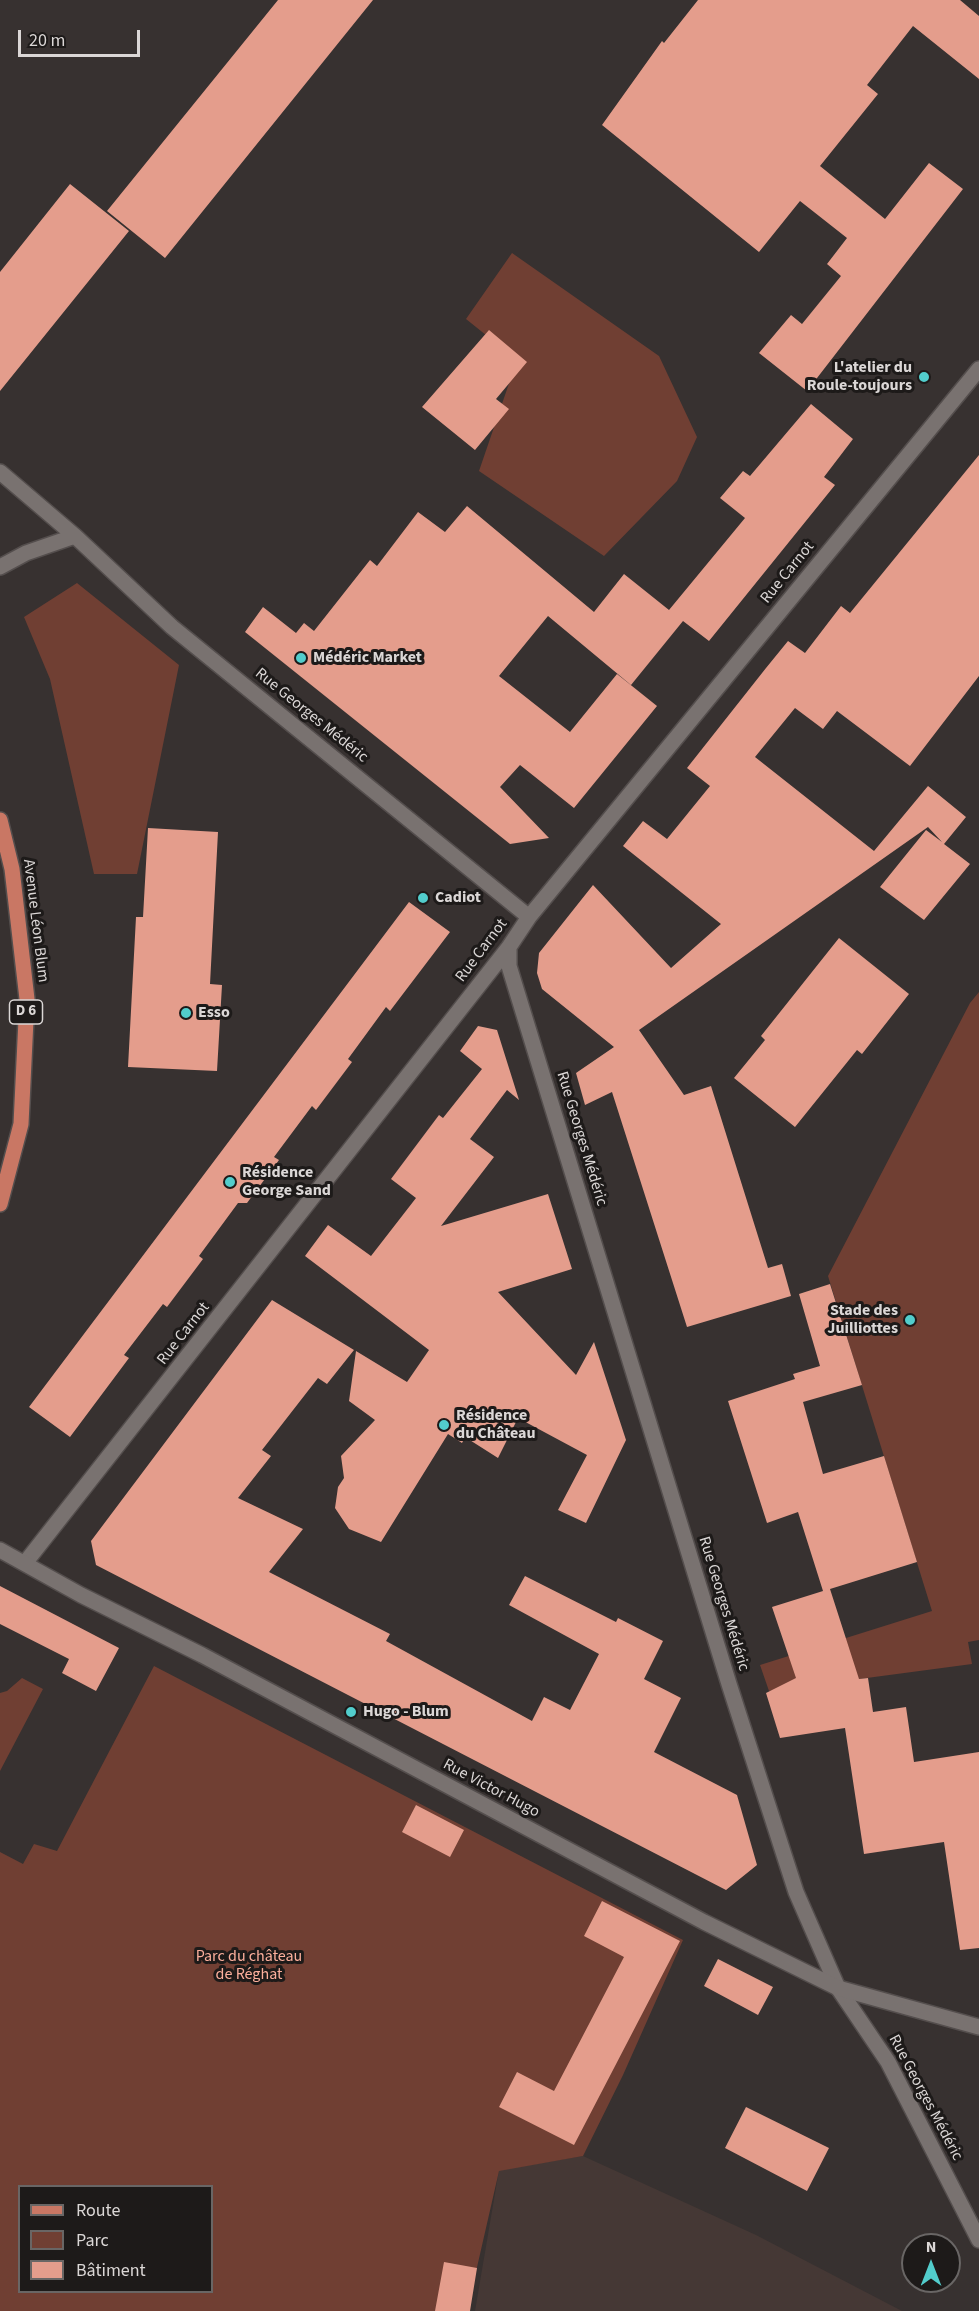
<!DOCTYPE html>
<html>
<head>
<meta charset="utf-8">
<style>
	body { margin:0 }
	#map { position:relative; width:979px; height:2311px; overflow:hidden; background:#373130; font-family:"Source Sans 3",sans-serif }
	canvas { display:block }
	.legend { position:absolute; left:18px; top:2185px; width:195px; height:108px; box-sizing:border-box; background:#1d1a19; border:2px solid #696665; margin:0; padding:8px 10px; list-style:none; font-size:18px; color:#dbd7d6 }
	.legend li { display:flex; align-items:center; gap:12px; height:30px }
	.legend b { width:30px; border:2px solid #696665 }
	.north { position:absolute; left:901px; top:2233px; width:60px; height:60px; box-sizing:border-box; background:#1d1a19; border:2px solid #696665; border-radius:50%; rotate:0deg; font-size:16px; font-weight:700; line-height:24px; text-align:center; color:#dbd7d6 }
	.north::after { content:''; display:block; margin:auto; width:21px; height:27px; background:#52cdcc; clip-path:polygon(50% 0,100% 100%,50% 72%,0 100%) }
	.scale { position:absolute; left:18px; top:30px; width:122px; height:27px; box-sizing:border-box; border:3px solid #dbd7d6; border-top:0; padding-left:8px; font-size:18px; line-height:21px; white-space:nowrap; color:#dbd7d6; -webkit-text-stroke:4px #1d1a19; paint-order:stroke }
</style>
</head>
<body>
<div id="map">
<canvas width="979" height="2311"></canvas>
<ul class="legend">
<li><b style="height:8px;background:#c97764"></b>Route</li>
<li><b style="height:16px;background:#703f33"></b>Parc</li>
<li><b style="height:16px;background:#e49d8c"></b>Bâtiment</li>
</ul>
<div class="north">N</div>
<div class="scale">20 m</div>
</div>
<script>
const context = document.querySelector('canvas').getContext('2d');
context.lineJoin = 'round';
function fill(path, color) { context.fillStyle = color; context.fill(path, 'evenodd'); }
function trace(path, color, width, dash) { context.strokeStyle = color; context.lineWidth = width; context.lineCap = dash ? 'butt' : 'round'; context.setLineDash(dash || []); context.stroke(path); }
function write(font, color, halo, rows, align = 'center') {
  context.font = font + ' "Source Sans 3",sans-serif'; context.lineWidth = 6; context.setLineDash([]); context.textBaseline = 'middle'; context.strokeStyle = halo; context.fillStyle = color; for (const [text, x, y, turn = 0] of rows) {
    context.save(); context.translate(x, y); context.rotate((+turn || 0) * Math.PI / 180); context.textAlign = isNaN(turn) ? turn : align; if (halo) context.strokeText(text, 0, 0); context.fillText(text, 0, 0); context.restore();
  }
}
const built = new Path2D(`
	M583 2156 756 2235 902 2311H475L499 2170Z`);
const green = new Path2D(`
	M512 253 659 356 697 437 677 481 604 556 479 471 517 360 466 319Z
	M77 583 179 665 137 874H94L50 679 24 617Z
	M979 992V1640L968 1642 972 1664 769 1691 760 1665 932 1611 828 1276 970 1003Z
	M154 1666 683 1940 623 2075 583 2156 499 2171 467 2311H0V1852L23 1864 34 1844 57 1851ZM20 2186H212V2292H20Z
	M22 1678 43 1689 0 1771V1693L7 1691Z`);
const building = new Path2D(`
	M278 0H373L165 258 107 211Z
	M698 0H960L979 16V79L913 26 867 85 878 94 820 166 885 219 929 163 963 189 807 391 759 353 791 315 802 324 841 276 827 264 847 238 800 201 759 252 602 125 662 41 664 43Z
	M70 184 129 231 0 391V272Z
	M489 330 527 362 496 399 509 409 475 450 422 407Z
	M811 404 853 439 824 477 835 485 709 641 683 621 631 685 548 616 499 676 570 732 617 674 657 706 574 808 520 765 500 787 549 838 510 844 245 632 263 607 296 633 304 623 314 631 370 560 377 566 418 512 445 532 467 506 594 612 624 574 669 610 745 518 720 498 743 471 750 476Z
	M979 455V676L910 766 837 711 823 729 795 708 755 757 874 851 928 786 966 817 944 844 970 864 924 920 880 887 926 830 942 842 928 827 639 1030 684 1095 711 1086 768 1268 782 1264 791 1296 687 1327 612 1092 585 1105 576 1073 614 1047 542 989 537 973 539 953 593 885 671 968 721 924 623 846 643 821 667 839 710 786 687 768 766 668 788 641 805 653 841 606 850 613Z
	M148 828 218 832 210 984 222 985 217 1071 128 1067 136 917H143Z
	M409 902 450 932 390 1011 386 1007 348 1059 352 1062 316 1110 312 1106 274 1157 279 1160 247 1203H238L199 1256 203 1259 167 1307 163 1304 124 1355 129 1358 70 1437 29 1407Z
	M839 938 909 994 862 1054 857 1050 795 1127 734 1078 765 1040 761 1036Z
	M478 1026 497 1030 519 1100 507 1090 470 1139 494 1157 441 1226 548 1194 572 1269 498 1292 576 1375 594 1342 626 1440 586 1523 558 1510 587 1455 518 1418 498 1458 465 1437 462 1443 448 1434 381 1542 349 1529 335 1508 338 1487 344 1478 341 1456 375 1420 349 1401 356 1351 407 1382 429 1350 305 1256 328 1225 371 1256 416 1198 391 1179 439 1115 443 1118 482 1069 460 1051Z
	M830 1284 862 1385 803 1402 823 1474 884 1456 917 1562 830 1589 859 1679 868 1678 873 1712 906 1707 914 1762 979 1752V1948L960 1950 944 1842 864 1854 845 1728 780 1738 766 1693 796 1678 772 1607 823 1591 798 1512 767 1523 728 1401 795 1379 793 1374 820 1366 799 1294Z
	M272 1300 354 1350 327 1384 318 1378 262 1450 271 1456 238 1498 303 1529 269 1572 390 1634 386 1641 532 1721 544 1697 570 1710 599 1654 509 1605 525 1576 616 1622 618 1618 663 1641 644 1679 681 1698 654 1752 737 1795 757 1865 726 1890 96 1565 91 1541Z
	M0 1586 119 1648 96 1691 62 1673 69 1659 0 1624Z
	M416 1805 464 1830 450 1857 402 1832Z
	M602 1901 680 1941 574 2145 499 2107 517 2072 554 2091 624 1957 584 1936Z
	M718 1959 773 1987 758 2015 704 1986Z
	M746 2107 829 2148 807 2191 725 2148Z
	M444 2262 477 2268 470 2311H435Z`);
const street = new Path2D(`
	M0 472 75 536 172 627 529 917
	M0 567 26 553 75 536
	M509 947V966L729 1684 796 1892 838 1988 888 2062 979 2240
	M25 1563 509 947 529 917 979 369`);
const secondary = new Path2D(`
	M0 1550 81 1595 202 1655 704 1922 838 1988 979 2027`);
const primary = new Path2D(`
	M0 820 12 869 27 999 21 1124 0 1204`);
const markers = [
	[924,377,6,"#52cdcc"],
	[301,658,6,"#52cdcc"],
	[423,898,6,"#52cdcc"],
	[186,1013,6,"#52cdcc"],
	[230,1182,6,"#52cdcc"],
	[910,1320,6,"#52cdcc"],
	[444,1425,6,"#52cdcc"],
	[351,1712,6,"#52cdcc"]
];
const shields = [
	[26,1012,33]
];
const shieldNames = [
	["D 6",26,1012]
];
const poiNames = [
	["L'atelier du",912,368,"right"],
	["Roule-toujours",912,386,"right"],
	["Médéric Market",313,658],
	["Cadiot",435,898],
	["Esso",198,1013],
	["Résidence",242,1173],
	["George Sand",242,1191],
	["Stade des",898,1311,"right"],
	["Juilliottes",898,1329,"right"],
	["Résidence",456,1416],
	["du Château",456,1434],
	["Hugo - Blum",363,1712]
];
const streetNames = [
	["Rue Carnot",788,573,-51],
	["Rue Georges Médéric",311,716,39],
	["Avenue Léon Blum",35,921,83],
	["Rue Carnot",482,951,-53],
	["Rue Georges Médéric",581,1139,73],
	["Rue Carnot",184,1334,-52],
	["Rue Georges Médéric",723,1604,73],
	["Rue Victor Hugo",491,1789,28],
	["Rue Georges Médéric",925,2098,62]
];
const parkNames = [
	["Parc du château",249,1957],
	["de Réghat",249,1975]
];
fill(built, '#453835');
fill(green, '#703f33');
fill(building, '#e49d8c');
trace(street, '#544e4d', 18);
trace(secondary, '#544e4d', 18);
trace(primary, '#544e4d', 18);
trace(street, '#797270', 15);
trace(secondary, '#797270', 15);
trace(primary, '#c97764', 15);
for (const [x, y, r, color] of markers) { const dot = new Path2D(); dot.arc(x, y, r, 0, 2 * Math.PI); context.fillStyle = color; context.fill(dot); trace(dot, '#1d1a19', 2); }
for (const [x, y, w] of shields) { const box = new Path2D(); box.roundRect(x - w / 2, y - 12, w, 24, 4.5); context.fillStyle = '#1d1a19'; context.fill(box); trace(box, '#dbd7d6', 1.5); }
write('bold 15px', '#dbd7d6', null, shieldNames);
write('bold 16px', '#dbd7d6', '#1d1a19', poiNames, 'left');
write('16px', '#dbd7d6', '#1d1a19', streetNames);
write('16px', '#fcaf9c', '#1d1a19', parkNames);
</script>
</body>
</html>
